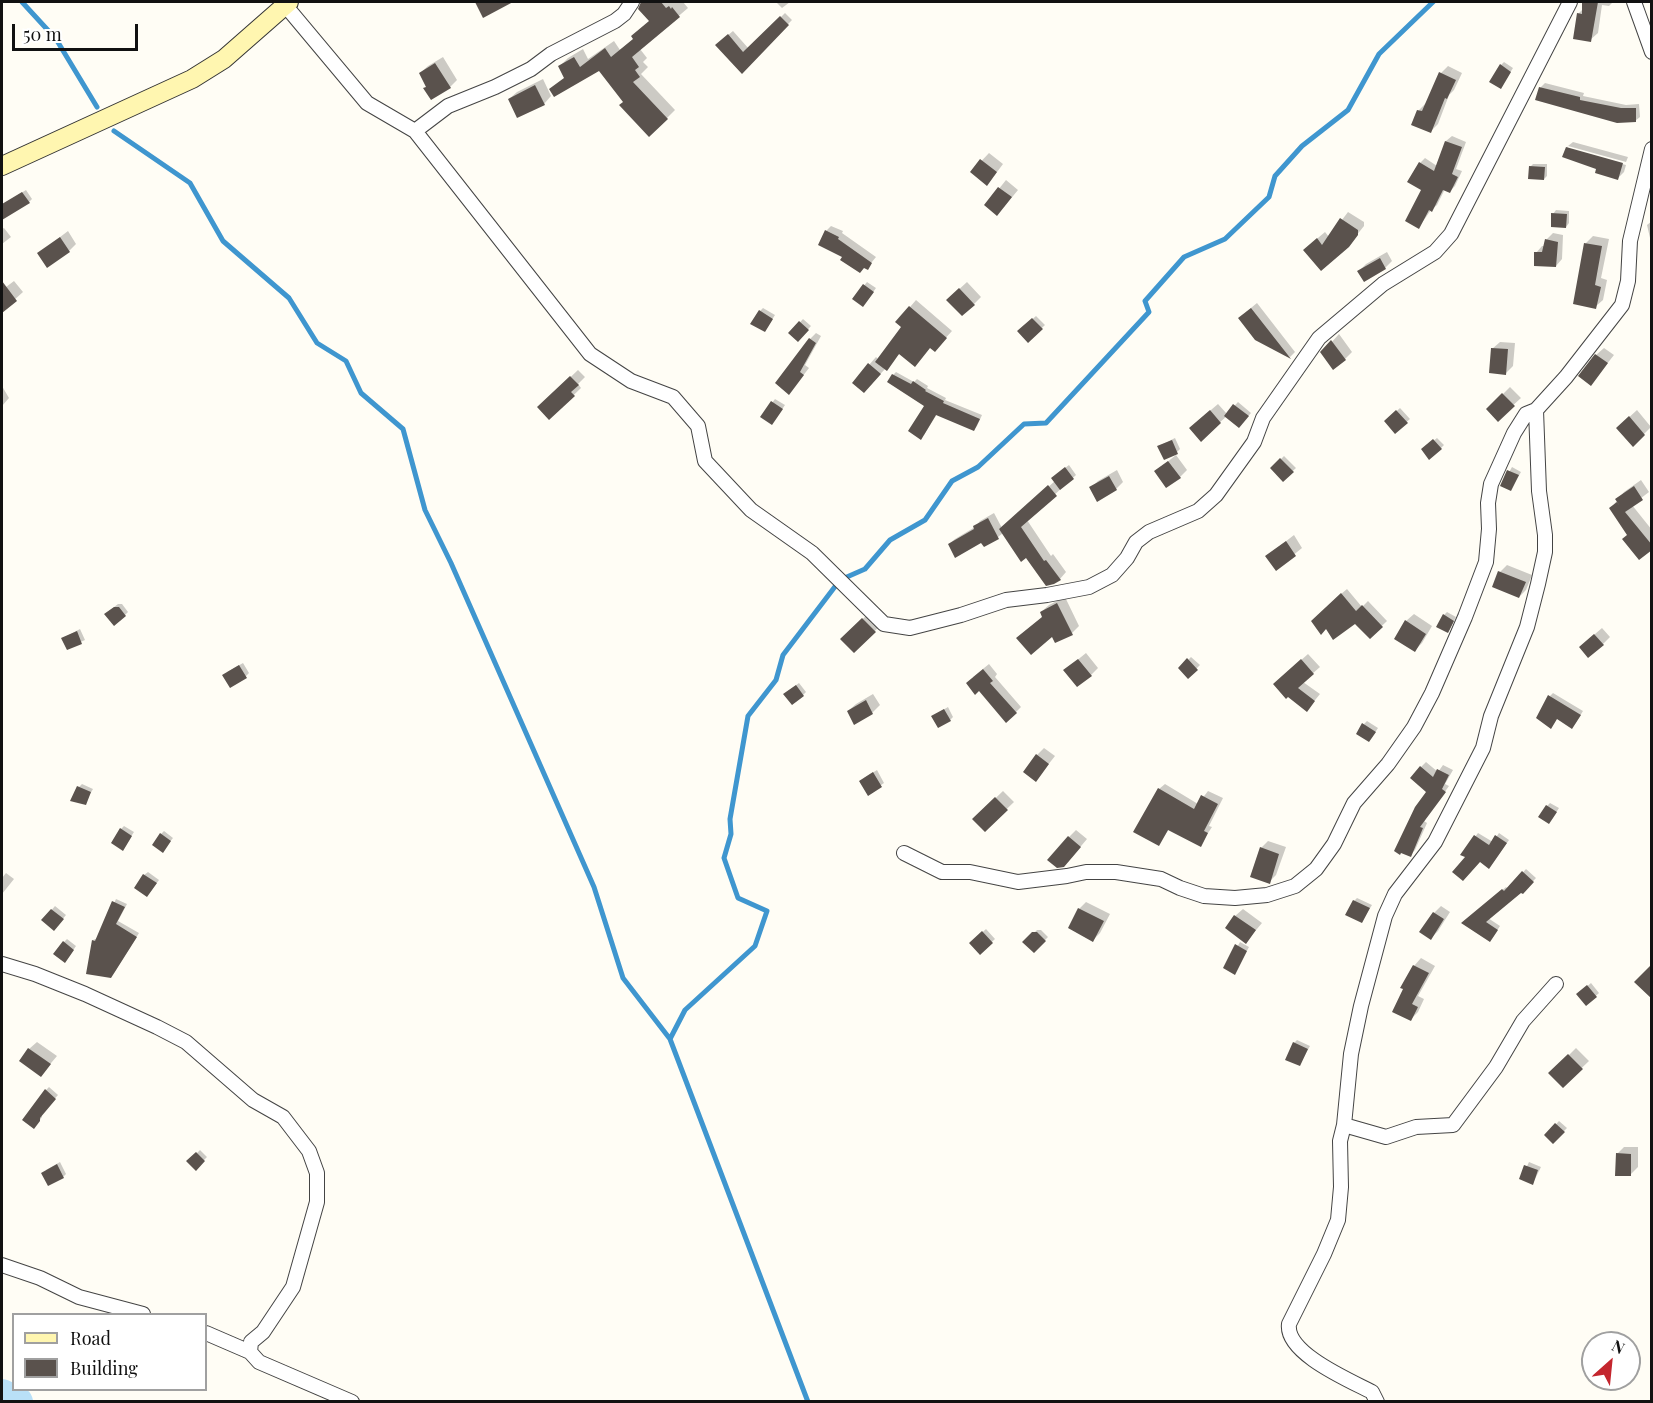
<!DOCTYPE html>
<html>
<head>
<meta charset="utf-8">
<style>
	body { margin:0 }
	#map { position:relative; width:1653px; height:1403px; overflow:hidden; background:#fffdf5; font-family:"Playfair Display",serif }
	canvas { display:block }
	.frame { position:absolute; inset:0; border:3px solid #111; pointer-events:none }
	.legend { position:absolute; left:12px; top:1313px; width:195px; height:78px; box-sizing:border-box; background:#fff; border:2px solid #a0a0a0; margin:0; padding:8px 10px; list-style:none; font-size:18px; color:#111 }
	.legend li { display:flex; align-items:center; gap:12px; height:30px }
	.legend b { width:30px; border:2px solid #a0a0a0 }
	.north { position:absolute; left:1581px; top:1331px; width:60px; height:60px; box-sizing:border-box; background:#fff; border:2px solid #a0a0a0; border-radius:50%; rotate:27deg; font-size:16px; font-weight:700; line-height:24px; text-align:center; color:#111 }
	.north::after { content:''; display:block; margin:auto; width:21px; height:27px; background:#c4262e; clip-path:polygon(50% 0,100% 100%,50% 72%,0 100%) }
	.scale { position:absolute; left:12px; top:24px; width:126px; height:27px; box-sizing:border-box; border:3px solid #111; border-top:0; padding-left:8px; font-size:18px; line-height:21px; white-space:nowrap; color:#111; -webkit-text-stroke:4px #fff; paint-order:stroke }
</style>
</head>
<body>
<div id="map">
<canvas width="1653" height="1403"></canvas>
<div class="frame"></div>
<ul class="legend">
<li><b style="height:8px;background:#fff6b0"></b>Road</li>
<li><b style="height:16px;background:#5a524d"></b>Building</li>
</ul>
<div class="north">N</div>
<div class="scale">50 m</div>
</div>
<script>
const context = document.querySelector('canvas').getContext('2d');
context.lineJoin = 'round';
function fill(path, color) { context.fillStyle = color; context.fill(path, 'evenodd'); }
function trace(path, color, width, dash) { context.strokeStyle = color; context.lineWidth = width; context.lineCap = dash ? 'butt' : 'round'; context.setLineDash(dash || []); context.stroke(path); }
const shadow = new Path2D(`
	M645 2H683L688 8 640 49 647 58 643 62 648 67 641 74 675 110 667 118 624 102 600 69 551 90 566 77 560 66 568 58 583 49 588 59 614 41 620 50 635 38 650 21 642 5Z
	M776 2H790L782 8Z
	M1584 2H1613L1609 6 1602 5 1598 33 1590 40 1578 14 1583 9Z
	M785 13 792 20 742 72 721 41 733 31 749 49Z
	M443 57 457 80 450 87 428 86 420 73 428 66Z
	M1504 62 1513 68 1503 84 1501 65Z
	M1448 66 1462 73 1454 90 1449 95 1438 124 1431 131 1419 110 1426 103 1441 73Z
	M543 79 551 96 544 104 518 116 509 99 517 92Z
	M1545 83 1584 93 1583 96 1626 105 1639 104 1640 117 1635 121 1537 99 1541 87Z
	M1452 136 1466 142 1456 169 1462 171 1455 186 1450 191 1445 189 1437 205 1431 210 1419 227 1423 189 1420 163 1425 158 1437 166 1446 141Z
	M1573 142 1628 157 1626 162 1568 146Z
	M1568 146V149L1626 165 1624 172 1618 178 1597 172 1598 168 1564 156Z
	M989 153 1003 164 994 176 972 171Z
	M1533 164H1547V176L1544 179 1530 167Z
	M1006 180 1018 190 1004 207 986 205Z
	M26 190 32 199 29 202 10 200Z
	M1556 210 1569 211V223L1566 227 1553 214Z
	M1348 212 1364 222V226L1348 246 1321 269 1312 243 1325 232 1329 237Z
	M1652 221V237L1650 238 1647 225Z
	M831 226 843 231 842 233 876 257 867 268 844 256 826 231Z
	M4 228 11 237 2 244V229Z
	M68 231 76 244 69 251 39 253Z
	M1553 233 1563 235 1562 259 1556 266 1536 253 1542 246H1545L1547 239Z
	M1593 236 1609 239 1601 278 1607 280 1603 300 1595 307 1586 243Z
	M1387 252 1392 261 1385 268 1359 271 1366 264Z
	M14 281 23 292 2 311V290Z
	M867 282 876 288 866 302 854 298Z
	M967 282 981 297 974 304 955 293Z
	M916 300 952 331 941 343 900 353 871 384 869 365 876 357 879 360 903 327 910 307Z
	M1257 303 1295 352 1290 357 1256 338 1246 312Z
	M763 308 775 315 765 331 760 311Z
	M1036 316 1045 325 1028 341 1019 331Z
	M803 319 811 326 798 340 790 333Z
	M816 333 821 336 805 365 809 368 795 386 810 339Z
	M1339 334 1352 352 1345 359 1322 353Z
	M1500 342 1515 343 1513 366 1506 373 1492 349Z
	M1604 348 1614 355 1591 384 1596 355Z
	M578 370 585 377 578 384 581 388 550 418 539 407Z
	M896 372 914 382 917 379 928 386 927 388 946 398 945 400 982 415 977 426 974 430 937 414 924 435 926 406 893 375Z
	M2 386 9 398 2 406Z
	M1510 387 1521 398 1498 419 1488 409Z
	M775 399 785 405 775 420 762 416Z
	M1238 402 1251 413 1242 423 1227 416 1201 439 1198 421 1218 404 1227 414Z
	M1400 408 1410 419 1395 432 1386 421Z
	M1637 410 1651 427 1633 445 1625 421Z
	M1175 438 1180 449 1177 452 1159 446Z
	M1437 438 1444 445 1441 448 1426 447Z
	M1176 455 1187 470 1180 477 1156 471Z
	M1284 456 1296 468 1283 480 1272 468Z
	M1069 465 1076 475 1027 520 1051 556 1053 554 1066 572 1060 579 1027 556 1003 533 998 537 949 544 955 539 975 527 980 521 994 513 1002 528 1055 481 1056 475Z
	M1512 467 1521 472 1511 489 1502 485Z
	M1117 470 1123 482 1116 489 1097 499 1091 488 1098 481Z
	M1641 480 1649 492 1632 505 1652 530V548L1628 534 1611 508 1624 492Z
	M1294 535 1302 548 1276 569 1267 556Z
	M1507 565 1532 575 1526 590 1519 597 1500 572Z
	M1347 589 1362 607 1368 601 1387 621 1370 637 1355 622 1326 627 1334 600Z
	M1065 597 1079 626 1072 633 1043 616 1041 612 1049 605Z
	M118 604H122L128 612 125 615 109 611Z
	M870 612 882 624 854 651 842 639Z
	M1447 612 1456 617 1448 632 1444 615Z
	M1414 614 1432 626 1422 643 1415 650 1406 621Z
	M1602 628 1610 637 1603 644 1588 640Z
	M80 629 85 640 67 648 63 638Z
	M1086 653 1098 668 1091 675 1065 670Z
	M1308 654 1320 667 1303 682 1320 694 1307 710 1281 678Z
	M1191 657 1200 665 1188 677 1180 668Z
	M243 663 249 673 246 676 227 672Z
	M989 664 997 674 995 677 1021 707 1016 712 973 677Z
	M799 683 806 692 803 695 788 691Z
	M1553 693 1583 711 1575 724 1550 696Z
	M873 694 880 705 872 713 855 723 848 711 856 704Z
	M948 707 953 717 950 720 936 714Z
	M1367 721 1378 728 1372 737 1364 724Z
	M1044 748 1055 756 1036 780 1037 755Z
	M1426 762 1438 772 1443 765 1453 770 1445 784 1449 786 1424 821 1427 823 1415 850 1410 855 1428 791 1421 767Z
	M877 770 884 783 868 794 864 778Z
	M82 784 93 789 85 803 79 787Z
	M1165 784 1198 804 1208 791 1223 798 1209 826 1212 827 1200 845 1169 829 1159 844V789Z
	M1003 791 1014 802 985 830 974 819Z
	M1550 803 1559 808 1552 819 1547 806Z
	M124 826 134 832 123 849 121 829Z
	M1076 830 1087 839 1071 858 1069 837Z
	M164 831 173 838 165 848 161 834Z
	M1478 833 1493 842 1499 833 1509 840 1492 864 1462 854Z
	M1268 841 1286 847 1276 875 1269 882 1261 848Z
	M1526 869 1536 878 1523 892 1521 891 1488 918 1500 926 1493 937 1466 920 1506 887 1508 889Z
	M148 872 159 880 150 892 144 875Z
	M6 873 14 879 2 894V878Z
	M1357 898 1372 905 1362 921 1354 901Z
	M116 899 127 904 118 921 139 933 114 973 93 940 98 938Z
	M1086 902 1110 914 1100 933 1093 940 1079 909Z
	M55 906 66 915 57 926 43 920Z
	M1441 906 1450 912 1438 931 1431 938 1434 913Z
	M1243 909 1262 923 1246 942 1235 916Z
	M986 929 995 939 980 953 971 943Z
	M1037 930H1041L1048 937 1034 951 1025 942Z
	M67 939 76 946 68 958 64 942Z
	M1240 942 1249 947 1235 973 1225 968Z
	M1421 958 1435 966 1418 996 1424 999 1418 1012 1411 1019 1414 966Z
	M1591 983 1599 993 1587 1004 1578 994Z
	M1297 1040 1310 1046 1300 1064 1294 1043Z
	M37 1042 57 1056 41 1075 29 1049Z
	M1576 1048 1589 1061 1563 1086 1551 1073Z
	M49 1087 58 1095 42 1113V1117L37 1124 46 1090Z
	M1559 1121 1567 1128 1553 1142 1546 1135Z
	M1624 1147H1638V1167L1630 1175 1617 1154Z
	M200 1150 207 1157 196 1168 189 1161Z
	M60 1162 66 1174 63 1177 46 1170Z
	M1529 1162 1541 1167 1533 1183 1521 1179Z`);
const stream = new Path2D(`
	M22 2 56 39 97 107
	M114 131 190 183 223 241 289 298 317 343 346 361 361 393 403 429 425 510 451 563 594 887 623 978 670 1039 808 1402
	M670 1039 685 1010 755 946 767 911 738 898 724 858 731 834 730 819 748 716 776 680 783 655 840 580 865 569 890 540 925 520 952 481 978 467 1024 424 1046 423 1149 312 1145 301 1184 257 1225 239 1269 197 1275 176 1302 146 1348 110 1379 54 1433 2`);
const river = new Path2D(`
	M2 1394 18 1402`);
const building = new Path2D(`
	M475 2H513L483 18Z
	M641 2H661L666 8 669 6 671 9 672 7 680 17 632 57 639 67 635 70 640 77 633 82 668 119 649 137 619 105 623 102 599 71 554 97 549 89 564 78 558 66 574 57 580 67 605 48 611 57 633 39 631 36 649 21 638 9Z
	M1582 2H1598L1591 42 1573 39 1577 13 1582 14Z
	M780 16 789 25 742 74 715 45 728 34 743 52Z
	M435 63 451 88 431 100 423 88 426 87 419 73Z
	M1500 64 1511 72 1501 89 1489 82Z
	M1439 72 1456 80 1447 99 1445 98 1431 133 1411 125 1417 110 1422 111Z
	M535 85 545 105 517 118 508 99Z
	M1539 87 1580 97V100L1621 108H1636V122L1617 123 1535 100Z
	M1445 141 1462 147 1452 174 1458 177 1450 193 1443 190 1432 212 1429 210 1419 229 1405 221 1421 190 1407 182 1419 162 1434 171Z
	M1566 147 1623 163 1618 180 1595 173 1596 169 1562 157Z
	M980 159 997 172 987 186 970 172Z
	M1529 166 1545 167 1544 180 1528 179Z
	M998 187 1012 197 997 216 984 205Z
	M22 192 30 203 2 220V204Z
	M1551 213 1567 214 1566 228 1551 227Z
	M1340 218 1358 230V235L1349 247 1321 271 1303 250 1317 238 1322 245Z
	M825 230 839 237 838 239 872 263 868 270 864 268 860 273 840 260 842 257 818 245Z
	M60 237 70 252 47 268 37 253Z
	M1545 239 1558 242 1556 267 1534 266V252H1542Z
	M1584 243 1602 246 1595 285 1601 287 1596 309 1573 304Z
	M1380 258 1386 269 1364 282 1357 271Z
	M2 281 17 301 2 313Z
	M863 284 874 292 863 307 852 299Z
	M959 288 975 305 962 316 946 300Z
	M909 306 947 338 935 352 930 348 915 367 899 354 887 371 875 362 901 327 895 322Z
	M1251 308 1291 359 1255 340 1238 318Z
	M759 310 773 319 765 332 750 324Z
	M1032 318 1043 329 1028 343 1017 331Z
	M799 321 809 330 798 342 788 333Z
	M809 338 816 343 800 372 804 375 789 395 775 383Z
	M1331 340 1346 360 1333 370 1320 352Z
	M1491 348 1508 349 1506 375 1489 373Z
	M1595 354 1608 363 1591 386 1578 376Z
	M868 363 881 374 864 393 852 383Z
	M892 374 911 384 913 381 926 390 925 391 944 401 943 403 980 419 974 431 936 415 921 440 908 431 924 406 887 382Z
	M570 376 579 385 571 392 575 396 549 420 537 407Z
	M1502 393 1515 406 1498 422 1486 409Z
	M771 401 783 409 772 425 760 417Z
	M1233 404 1249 416 1239 428 1224 416Z
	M1210 410 1221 423 1201 442 1189 428Z
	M1396 410 1408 423 1395 434 1384 421Z
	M1629 416 1645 435 1633 447 1616 428Z
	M1433 439 1442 449 1429 460 1421 449Z
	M1172 440 1178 454 1164 460 1157 446Z
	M1280 458 1294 472 1283 482 1270 468Z
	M1168 461 1181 478 1166 488 1154 471Z
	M1065 467 1074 479 1060 490 1051 478Z
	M1507 470 1519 475 1511 491 1500 486Z
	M1109 476 1117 490 1097 502 1089 487Z
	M1048 485 1057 496 1021 527 1044 561 1046 560 1061 580 1054 584 1046 586 1026 558 1021 562 999 529Z
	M1634 486 1643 500 1625 512 1652 545V550L1639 560 1622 539 1627 535 1609 508 1617 502 1620 506 1615 499Z
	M988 518 999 539 984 547 981 543 955 558 948 544 974 529 973 526Z
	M1286 541 1296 556 1276 571 1265 556Z
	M1498 571 1526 582 1519 598 1492 587Z
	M1341 593 1356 611 1362 605 1383 627 1370 639 1355 624 1333 640 1326 629 1321 635 1311 621Z
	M1057 603 1073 635 1055 643 1052 637 1031 655 1016 638 1042 617 1040 612Z
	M114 607H119L126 616 114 626 104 614Z
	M1443 614 1454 621 1448 633 1436 627Z
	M862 618 876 632 854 653 840 639Z
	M1405 620 1426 634 1415 652 1394 639Z
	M77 631 82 644 67 650 61 638Z
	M1594 634 1604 645 1588 658 1579 647Z
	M1187 658 1198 670 1188 679 1178 668Z
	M1078 659 1092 676 1077 687 1063 670Z
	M1301 659 1314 674 1298 688 1315 701 1307 712 1288 697 1286 699 1273 684Z
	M239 665 247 678 230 688 222 675Z
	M983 669 993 681 990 683 1017 713 1006 723 979 691 975 695 966 683Z
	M796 685 804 696 792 705 783 694Z
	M1548 695 1581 715 1572 729 1557 719 1551 729 1536 718Z
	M866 700 873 714 854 725 847 711Z
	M944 709 951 721 938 728 931 716Z
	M1362 723 1376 732 1369 742 1356 734Z
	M1036 754 1049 764 1036 782 1023 772Z
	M1420 766 1433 777 1437 769 1449 775 1442 789 1446 792 1420 827 1423 828 1411 857 1401 853 1400 855 1394 851 1415 807 1426 792 1410 778Z
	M873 772 882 787 868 796 859 781Z
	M77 786 91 792 86 805 70 801Z
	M1158 788 1194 809 1201 795 1218 804 1204 831 1208 833 1201 847 1168 830 1159 846 1133 832Z
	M995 797 1008 810 985 832 972 819Z
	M1546 805 1557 812 1549 824 1538 817Z
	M120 828 132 836 123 851 111 843Z
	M160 833 171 841 163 853 152 845Z
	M1474 835 1489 845 1495 835 1507 843 1489 869 1480 862 1463 881 1452 872 1465 857 1460 855Z
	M1068 836 1081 847 1064 867 1057 868 1047 860Z
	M1260 847 1279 854 1270 884 1250 877Z
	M1522 871 1534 882 1523 894 1521 893 1486 922 1498 930 1490 942 1461 923 1502 889 1504 891Z
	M143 874 157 883 147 897 134 888Z
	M1353 900 1370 908 1362 923 1345 915Z
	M112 901 125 907 116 924 137 937 111 978 86 974 92 940 95 941Z
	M1078 908 1104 921 1093 942 1068 928Z
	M51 909 64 919 54 931 41 920Z
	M1433 912 1444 919 1431 940 1419 932Z
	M1234 915 1256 930 1246 944 1225 928Z
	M982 931 993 943 980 955 969 943Z
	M1032 932H1037L1046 941 1034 953 1022 942Z
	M63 941 74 950 65 963 53 954Z
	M1235 944 1247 951 1235 975 1223 968Z
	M1652 964V999L1634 982Z
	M1413 965 1429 973 1412 1004 1418 1007 1411 1021 1392 1012 1403 989 1400 988Z
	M1587 985 1597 997 1586 1006 1576 994Z
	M1293 1042 1308 1049 1300 1066 1285 1060Z
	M28 1048 51 1064 41 1077 19 1061Z
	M1568 1054 1583 1069 1563 1088 1548 1073Z
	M45 1089 56 1099 40 1118V1121L34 1129 22 1120Z
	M1555 1123 1565 1132 1553 1144 1544 1135Z
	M196 1152 205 1161 196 1171 186 1161Z
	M1616 1153 1631 1154V1176H1615Z
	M57 1164 64 1178 48 1186 41 1173Z
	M1524 1165 1538 1170 1533 1185 1519 1179Z`);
const street = new Path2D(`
	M1634 2 1652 52
	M285 5 367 103 415 131 590 354 631 381 673 397 698 426 705 461 751 510 812 553 884 624 910 628 961 615 1006 600 1047 595 1089 587 1112 575 1127 558 1136 542 1149 532 1198 511 1216 495 1254 442 1263 418 1319 338 1383 284 1435 252 1451 234 1570 2
	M415 131 448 106 495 87 531 69 551 54 615 21 624 14 632 2
	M904 853 942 872H970L1018 882 1067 876 1086 872H1116L1161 879 1180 888 1204 896 1235 898 1267 895 1295 886 1316 869 1334 844 1354 803 1388 764 1414 727 1432 693 1465 617 1486 562 1489 529 1488 503 1491 484 1514 433 1526 414 1536 410 1566 377 1622 305 1628 281 1630 241 1652 149
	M2 964 35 974 85 994 157 1027 186 1042 253 1100 283 1117 309 1151 317 1173V1202L293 1287 263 1332 251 1342 250 1352 259 1362 352 1402
	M1344 1125 1386 1137 1416 1127 1453 1125 1496 1067 1523 1021 1556 984
	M2 1265 40 1278 79 1297 143 1314
	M206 1333 250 1352
	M1377 1402 1372 1392C1349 1380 1285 1353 1289 1324L1324 1254 1338 1220 1341 1187 1340 1141 1344 1125 1351 1054 1361 1006 1385 916 1395 894 1435 842 1483 748 1491 716 1527 627 1538 584 1545 552V535L1539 491 1536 410`);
const secondary = new Path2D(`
	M2 166 192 79 224 59 289 2`);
fill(shadow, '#0003');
trace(stream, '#3f96cf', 5);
trace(river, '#b9e0f7', 30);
fill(building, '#5a524d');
trace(street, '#444', 16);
trace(secondary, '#333', 20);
trace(street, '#fff', 14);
trace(secondary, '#fff6b0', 18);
</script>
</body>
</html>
